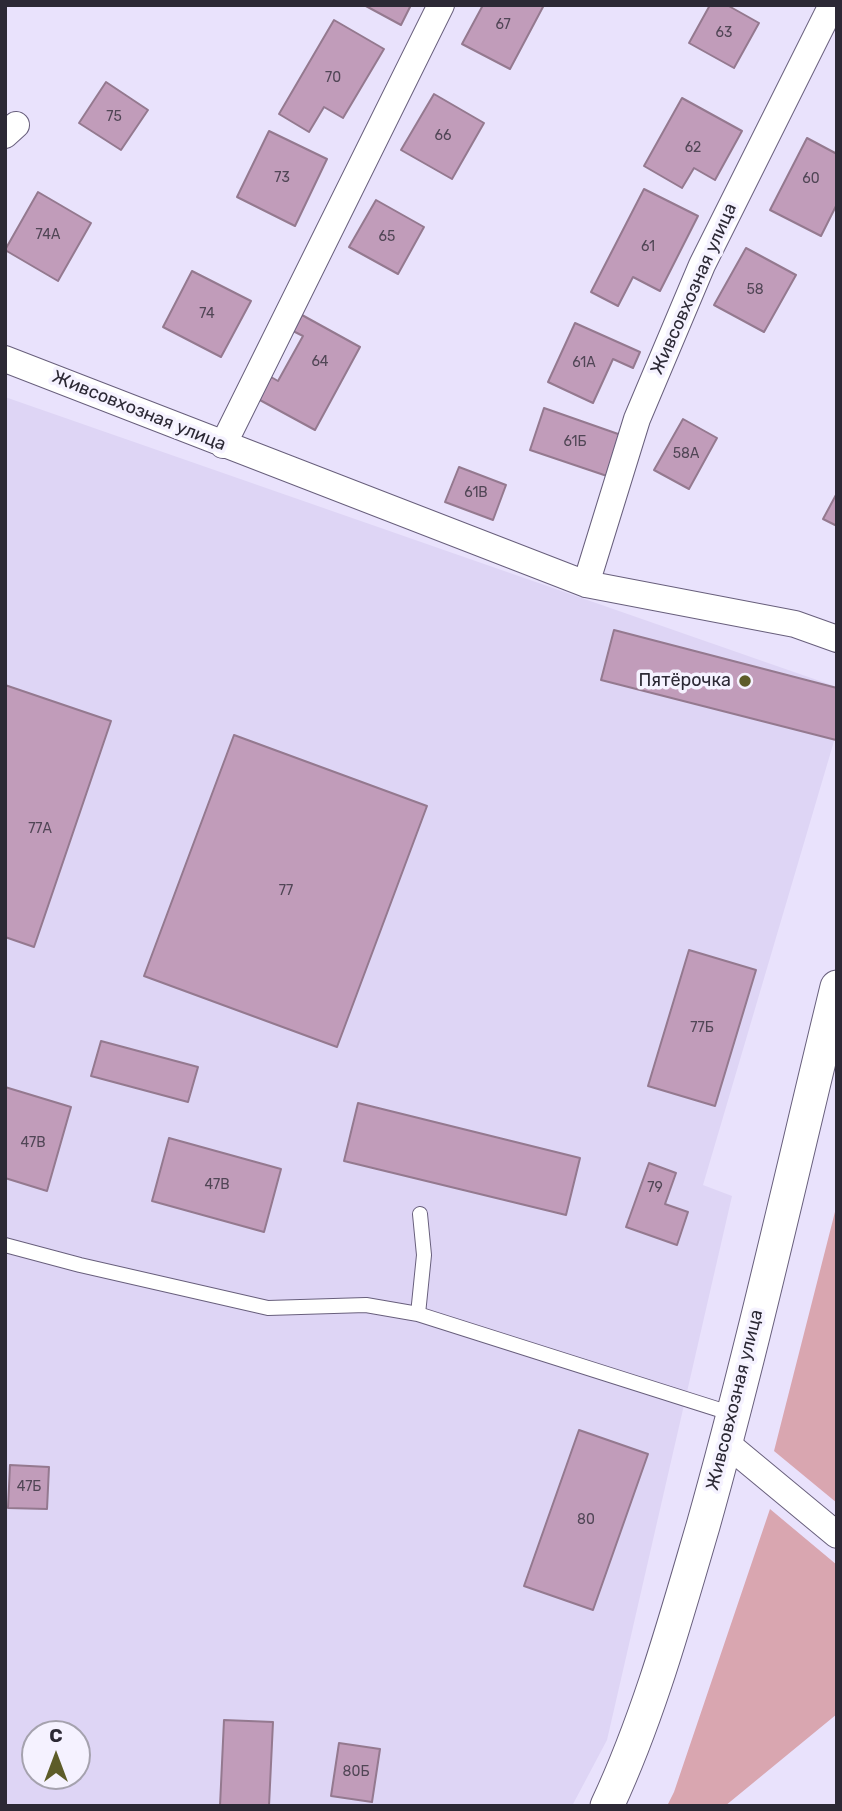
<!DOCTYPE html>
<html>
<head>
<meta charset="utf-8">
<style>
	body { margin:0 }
	#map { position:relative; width:842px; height:1811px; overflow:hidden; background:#e9e2fc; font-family:Rubik,sans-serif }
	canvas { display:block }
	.frame { position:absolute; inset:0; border:7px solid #2c2935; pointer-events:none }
	.north { position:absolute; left:21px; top:1720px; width:70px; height:70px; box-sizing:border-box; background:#f5f2ff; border:2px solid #a5a2ae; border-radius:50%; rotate:0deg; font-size:19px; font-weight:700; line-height:28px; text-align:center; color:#2c2935 }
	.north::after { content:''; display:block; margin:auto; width:24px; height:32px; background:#5d5c29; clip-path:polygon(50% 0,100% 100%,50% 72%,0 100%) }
</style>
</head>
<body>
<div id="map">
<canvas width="842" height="1811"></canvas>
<div class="frame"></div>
<div class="north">С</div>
</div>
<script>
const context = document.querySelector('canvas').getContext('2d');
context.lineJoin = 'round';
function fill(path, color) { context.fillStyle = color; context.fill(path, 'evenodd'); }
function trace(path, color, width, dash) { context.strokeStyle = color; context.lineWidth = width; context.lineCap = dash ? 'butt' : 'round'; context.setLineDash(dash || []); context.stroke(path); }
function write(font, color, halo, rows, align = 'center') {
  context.font = font + ' Rubik,sans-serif'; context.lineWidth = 7; context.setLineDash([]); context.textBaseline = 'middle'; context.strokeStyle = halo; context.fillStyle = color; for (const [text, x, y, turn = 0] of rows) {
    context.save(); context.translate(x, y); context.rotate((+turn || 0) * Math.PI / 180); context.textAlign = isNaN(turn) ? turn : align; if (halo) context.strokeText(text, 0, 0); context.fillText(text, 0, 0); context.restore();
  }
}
const built = new Path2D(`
	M5 397 837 687V731L703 1185 732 1196 607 1740 572 1806H5ZM35 1734H77V1776H35Z`);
const forest = new Path2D(`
	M837 1204V1503L774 1451Z
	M770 1509 837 1565V1714L725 1806H667L674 1792Z`);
const building = new Path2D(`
	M364 5H411L401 25Z
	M483 5H544L510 69 462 44Z
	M710 5H727L759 23 734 68 689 43Z
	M334 20 384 49 343 118 324 107 309 132 279 114Z
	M106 82 148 110 121 150 79 123Z
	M434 94 484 123 452 179 401 150Z
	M682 98 742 131 715 180 694 168 682 188 644 166Z
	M269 131 327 159 295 226 237 197Z
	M807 138 837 154V204L821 236 770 210Z
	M644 189 698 216 660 291 633 277 618 306 591 292Z
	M38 192 91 223 58 281 5 250Z
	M376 200 424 227 398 274 349 247Z
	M746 248 796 275 764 332 714 305Z
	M192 271 251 301 221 357 163 327Z
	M302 315 360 347 315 430 258 399 271 377 278 381 303 336 293 331Z
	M575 323 640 352 633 368 613 359 593 403 548 382Z
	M544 408 621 435 607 476 530 450Z
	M683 419 717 438 689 489 654 470Z
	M459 467 506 485 493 520 445 502Z
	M837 493V526L823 519Z
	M614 630 837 688 836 740 601 680Z
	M5 685 111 721 34 947 5 937Z
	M234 735 427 806 337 1047 144 976Z
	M689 950 756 970 715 1106 648 1086Z
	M101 1041 198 1067 188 1102 91 1076Z
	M5 1087 71 1107 47 1191 5 1178Z
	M358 1103 580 1158 566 1215 344 1161Z
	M169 1138 281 1169 264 1232 152 1201Z
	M649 1163 676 1173 665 1204 688 1212 677 1245 626 1227Z
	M579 1430 648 1454 593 1610 524 1586Z
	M10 1465 49 1467 47 1509 8 1508Z
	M224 1720 273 1722 269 1806H220Z
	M339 1743 380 1749 372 1802 331 1796Z`);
const service = new Path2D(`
	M5 1245 80 1265 268 1308 366 1305 418 1314 733 1414
	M418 1314 424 1255 420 1214`);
const minor = new Path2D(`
	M5 135 16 125
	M5 359 586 584 795 624 837 639
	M223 445 441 5
	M586 584 637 419 702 265 832 5
	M726 1443 837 1535`);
const tertiary = new Path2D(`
	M607 1806C649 1716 675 1621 703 1526 753 1348 793 1167 837 987`);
const markers = [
	[745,681,7,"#5d5c29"]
];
const numberNames = [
	["67",503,25],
	["63",724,33],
	["70",333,78],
	["75",114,117],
	["66",443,136],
	["62",693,148],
	["73",282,178],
	["60",811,179],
	["74А",48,235],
	["65",387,237],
	["61",648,247],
	["58",755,290],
	["74",207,314],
	["64",320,362],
	["61А",584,363],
	["61Б",575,442],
	["58А",686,454],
	["61В",476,493],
	["77А",40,829],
	["77",286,891],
	["77Б",702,1028],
	["47В",33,1143],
	["47В",217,1185],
	["79",655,1188],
	["47Б",29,1487],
	["80",586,1520],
	["80Б",356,1772]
];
const streetNames = [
	["Живсовхозная улица",694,289,-66],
	["Живсовхозная улица",139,411,22],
	["Живсовхозная улица",735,1400,-76]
];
const poiNames = [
	["Пятёрочка",731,681]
];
fill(built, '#ded5f5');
fill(forest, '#d9a6b0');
fill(building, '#c19cba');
trace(building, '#94798f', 2);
trace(service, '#685f7c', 16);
trace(minor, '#685f7c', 28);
trace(tertiary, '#685f7c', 35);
trace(service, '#fff', 14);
trace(minor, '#fff', 26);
trace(tertiary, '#fff', 33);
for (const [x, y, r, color] of markers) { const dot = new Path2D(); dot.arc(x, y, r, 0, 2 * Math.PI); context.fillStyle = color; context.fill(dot); trace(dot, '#f5f2ff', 2.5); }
write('14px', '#514656', null, numberNames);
write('18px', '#2c2935', '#f5f2ff', streetNames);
write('18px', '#2c2935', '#f5f2ff', poiNames, 'right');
</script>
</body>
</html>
